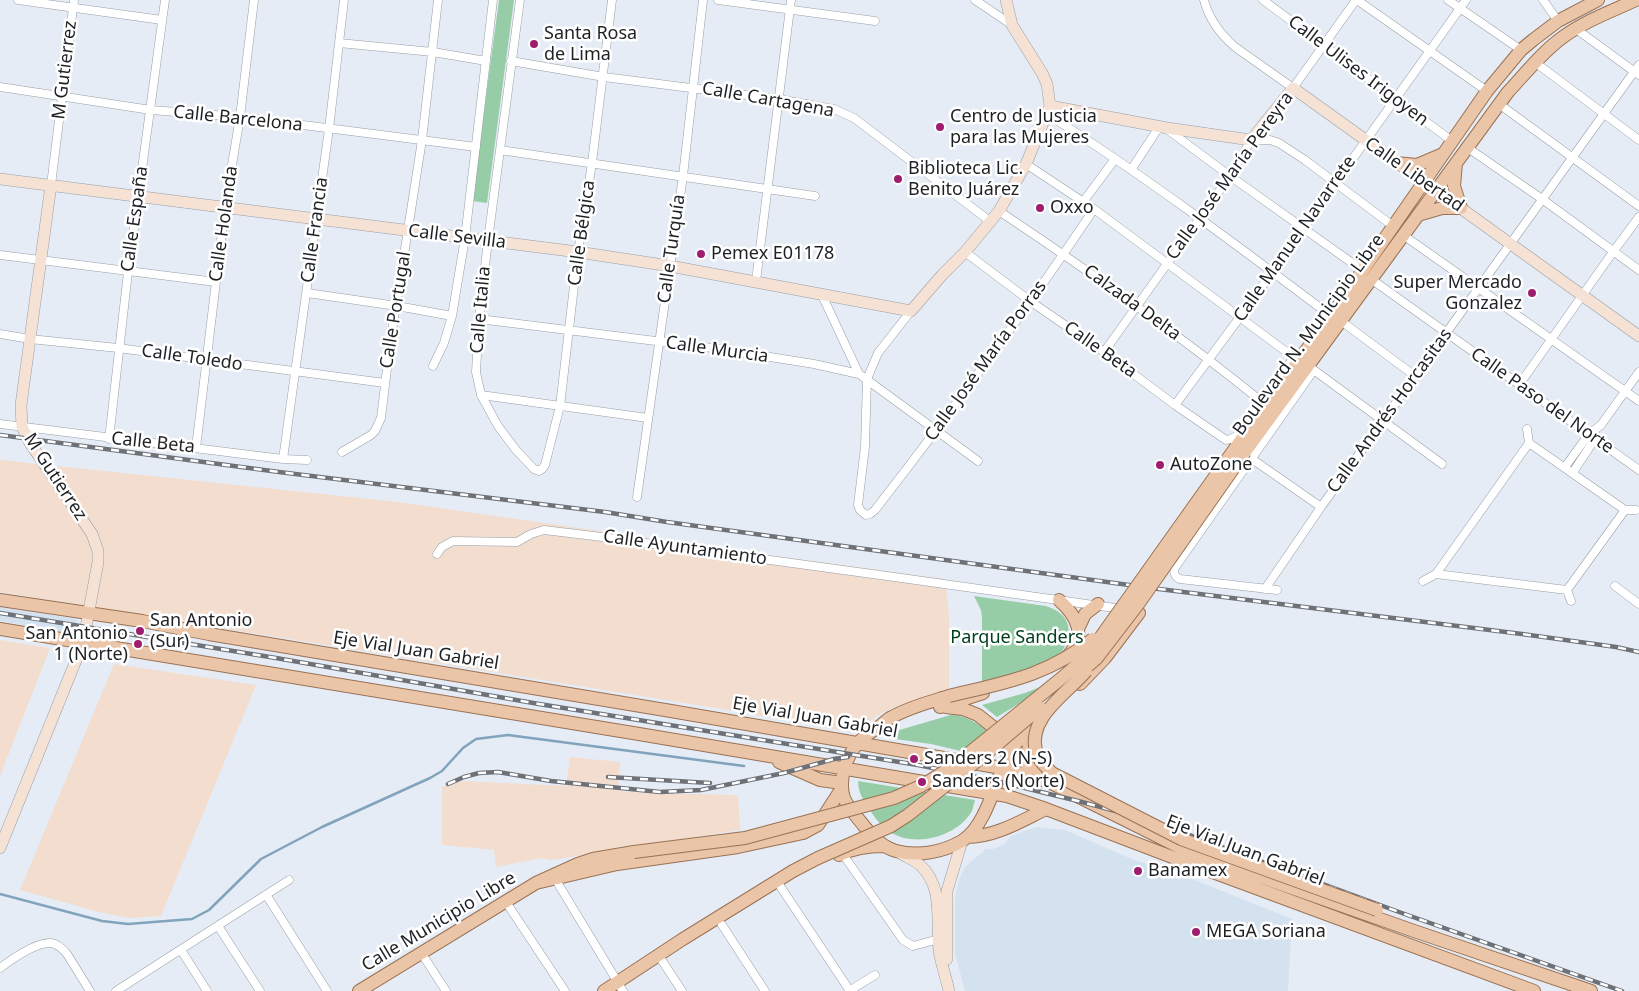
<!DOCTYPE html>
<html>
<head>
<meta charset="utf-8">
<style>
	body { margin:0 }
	canvas { display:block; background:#e5ecf5 }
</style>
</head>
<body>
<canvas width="1639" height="991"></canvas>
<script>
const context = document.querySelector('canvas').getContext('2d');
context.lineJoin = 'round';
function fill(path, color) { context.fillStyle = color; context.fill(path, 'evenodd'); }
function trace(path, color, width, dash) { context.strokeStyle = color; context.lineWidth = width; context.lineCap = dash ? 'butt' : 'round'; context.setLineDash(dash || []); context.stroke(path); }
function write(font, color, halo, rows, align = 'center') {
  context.font = font + ' "Noto Sans",sans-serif'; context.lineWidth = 5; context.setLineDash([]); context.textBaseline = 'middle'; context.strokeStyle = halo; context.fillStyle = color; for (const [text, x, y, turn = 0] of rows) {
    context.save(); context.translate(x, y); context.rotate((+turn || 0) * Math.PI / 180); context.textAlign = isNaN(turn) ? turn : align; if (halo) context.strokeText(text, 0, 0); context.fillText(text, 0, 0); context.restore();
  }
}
const built = new Path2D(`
	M0 607 77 619 75 634 0 621Z
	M1036 827 1065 830 1134 860 1180 874 1292 919 1288 991H965L955 953V897L960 877 965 867 986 849H993L1004 844 1011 836Z`);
const industrial = new Path2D(`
	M0 460 398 502 732 550 945 579 949 614V693L895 707 876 716 864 727 855 733 715 708 0 592Z
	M0 640 50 648 0 776Z
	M114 664 256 685 161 916 129 918 99 912 20 890Z
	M570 757 620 762 618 791 651 793 738 795 740 830 552 860 541 858 496 867 494 850 442 845V787L463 781 566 786Z`);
const green = new Path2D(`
	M499 0H514L487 203 472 201Z
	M974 596 1046 606C1051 608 1057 610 1061 614 1076 627 1066 649 1055 661L982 683V618L981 610Z
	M1045 685 1046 687 997 717 982 705 1025 693Z
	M954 714C967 718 978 722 988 732L965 752 931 744 888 738 896 731Z
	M858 781 975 800C974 803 973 808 972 811 957 837 915 848 890 832 881 826 875 818 869 809 862 797 859 795 858 781Z`);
const stream = new Path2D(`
	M0 894 102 921 128 924 192 919 209 910 261 859 322 827 430 778 442 771 463 748 476 739 508 735 744 766`);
const street = new Path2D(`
	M18 0 162 20
	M520 0 488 240 479 319 476 372 481 395 498 426 516 450 534 469 539 471 542 469 545 465 560 406 578 252 592 163 612 0
	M718 0 875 21
	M975 0 1012 25
	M1204 0C1209 19 1220 34 1235 47L1293 88 1356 0
	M1263 0 1452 141
	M1357 0 1487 91
	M1448 0 1521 50
	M1543 0 1558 21
	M1576 29 1639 75
	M339 43 433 52 486 61
	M511 61 604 77 778 99 834 109 854 118 991 222
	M1536 63 1639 140
	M0 87 151 110 240 117 476 147
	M1499 104 1639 206
	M1047 114C1145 176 1238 246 1331 316
	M1168 130 1230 176 1362 270
	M1468 148 1542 199 1639 270
	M500 150 815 196
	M1026 164 1094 209 1296 359
	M1131 170 1159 127
	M51 185 74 0
	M1083 202 1115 159
	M999 211C1089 271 1177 333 1261 401
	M1403 235 1639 401
	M965 252 1030 301 1104 352 1175 405 1226 440 1231 439 1236 436 1294 357
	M0 255 216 282
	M1371 279 1639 470
	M756 281 791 0
	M307 293 397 306 452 316
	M822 295 859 374
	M911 311 878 353 867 379 865 447 858 505 860 510 866 515 870 514 875 510C951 412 1025 312 1094 209
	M479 319 720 349 814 364 859 374 978 461
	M1341 321 1415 376
	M0 334 30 339 118 348 385 383
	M1104 352 1230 176 1251 140H1270L1279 143 1305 160 1393 226
	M433 366 444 343 452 316 465 238 493 0
	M1311 368 1442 464
	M1519 385 1613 252 1639 217
	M481 395 648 418
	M1175 405 1240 317 1466 0
	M0 424 283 459 307 460
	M1527 429 1529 443
	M109 439 128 272 165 0
	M1529 443 1625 510
	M196 448 225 207 240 117 254 0
	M342 452 371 435 375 431 381 418 390 344 422 140 438 0
	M283 459 329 129 344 0
	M1252 459 1321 507
	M1565 467 1589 434 1601 425 1639 372
	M1573 472 1597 436
	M637 497 683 176 703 0
	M1625 510H1636
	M437 554 442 547 453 541 517 542 531 534 544 530 594 536 887 576 1122 609
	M1436 574 1567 590
	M1423 581 1436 574 1529 443
	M1615 586 1639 604
	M1265 589 1321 507 1639 65
	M1277 590 1180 579C1175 577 1174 574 1174 569L1314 370
	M1567 590 1625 510
	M1567 590 1571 601
	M842 853 903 940 913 946 939 939
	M554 877 623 991
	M780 886 850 991
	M267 896 327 991
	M506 902 565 991
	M722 925 765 991
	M218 926 260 991
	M181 950 207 991
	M422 954 446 991
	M659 956 682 991
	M0 968C12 959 36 942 51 943 58 944 63 949 67 954L90 991
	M116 991 289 880
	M849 991 875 975`);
const secondary = new Path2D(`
	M1050 106 1167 128 1251 140 1293 88 1639 336
	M0 179 578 252 670 266 911 311 942 275 965 252 999 211 1026 164 1050 106 1047 84 1042 73 1012 25 1006 0
	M0 848 83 643 98 562V551L92 534 30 443 22 427 21 405 51 185
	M900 853C906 857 914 860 920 865 944 886 936 921 939 950 941 964 946 977 949 991
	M947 959V891L962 841`);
const primary = new Path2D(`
	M1396 163 1417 165 1443 154
	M1418 215 1442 208H1461L1454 186 1456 163
	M1236 447 1331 316 1487 91 1521 50 1533 40 1558 21 1598 0
	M1245 452 1508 92C1525 74 1542 52 1563 37 1585 21 1612 11 1636 0
	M0 600 142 621 209 634 671 711 1002 768 1049 782 1187 851 1414 931 1591 991
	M1059 600C1078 617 1087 636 1067 657
	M0 629 639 734 1007 796 1046 809 1180 860 1534 991
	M1078 629 1085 614 1098 604
	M1080 684 1105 658 1139 613
	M949 696C930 702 910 707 892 717 887 719 884 723 880 726 873 731 865 735 859 742 846 756 838 780 844 798 848 808 858 818 864 826 873 837 882 847 896 851 918 857 943 852 962 841 987 826 996 777 1010 752 1016 740 1031 729 1041 719
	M940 707 983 693
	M946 707 963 709 978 715 993 727 1010 750 1046 779
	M1028 733 1029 754 1032 767
	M779 762 820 780 842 783
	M967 837C995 837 1021 821 1046 809
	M839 855C854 848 868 846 884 846
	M536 883 617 864 738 847 803 833 818 825 842 788
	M359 991 536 883 578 864 593 859 634 852
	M604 991 683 939 793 871 818 858`);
const rail = new Path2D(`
	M0 435 279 472 605 512 667 522 1151 588 1522 634 1616 647 1639 652
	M0 613 276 658 539 704 918 765 996 781 1078 801 1146 819 1399 912 1622 991
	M608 777 710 783
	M448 784 464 777 479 773 498 772 551 781 660 792 701 790 784 773 834 759 848 757`);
const primaryBridge = new Path2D(`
	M1086 671C1068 693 1027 717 1036 751 1038 760 1046 767 1052 773L1181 839 1377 910
	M1077 675 1096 659 1139 603 1245 452
	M949 696C1003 683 1048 676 1093 639
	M634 852 745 838 894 798 921 786 952 767 1063 677 1080 662 1095 645 1236 447
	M818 858 891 826 908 815 987 753 1040 708`);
const markers = [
	[534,44,5,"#9f1d6e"],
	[940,127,5,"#9f1d6e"],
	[898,179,5,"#9f1d6e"],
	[1040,208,5,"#9f1d6e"],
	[701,254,5,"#9f1d6e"],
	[1532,293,5,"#9f1d6e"],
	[1160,465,5,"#9f1d6e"],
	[140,631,5,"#9f1d6e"],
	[138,644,5,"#9f1d6e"],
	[914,759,5,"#9f1d6e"],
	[922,782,5,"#9f1d6e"],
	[1138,871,5,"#9f1d6e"],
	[1196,932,5,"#9f1d6e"]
];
const poiNames = [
	["Santa Rosa",544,34],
	["de Lima",544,55],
	["Centro de Justicia",950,117],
	["para las Mujeres",950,138],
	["Biblioteca Lic.",908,169],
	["Benito Juárez",908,190],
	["Oxxo",1050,208],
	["Pemex E01178",711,254],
	["Super Mercado",1522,283,"right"],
	["Gonzalez",1522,304,"right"],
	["AutoZone",1170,465],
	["San Antonio",150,621],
	["(Sur)",150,642],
	["San Antonio",128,634,"right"],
	["1 (Norte)",128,655,"right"],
	["Sanders 2 (N-S)",924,759],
	["Sanders (Norte)",932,782],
	["Banamex",1148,871],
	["MEGA Soriana",1206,932]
];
const streetNames = [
	["M Gutierrez",65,70,-83],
	["Calle Ulises Irigoyen",1358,71,37],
	["Calle Cartagena",768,100,10],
	["Calle Barcelona",238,119,6],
	["Calle Libertad",1414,175,35],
	["Calle José María Pereyra",1230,176,-54],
	["Calle España",135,219,-82],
	["Calle Holanda",224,224,-82],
	["Calle Francia",315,230,-82],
	["Calle Bélgica",582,233,-82],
	["Calle Sevilla",457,237,7],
	["Calle Manuel Navarrete",1295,239,-55],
	["Calle Turquía",672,249,-82],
	["Calzada Delta",1132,303,36],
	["Calle Portugal",396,310,-81],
	["Calle Italia",481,310,-85],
	["Boulevard N. Municipio Libre",1309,335,-54],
	["Calle Murcia",717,350,8],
	["Calle Beta",1100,350,35],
	["Calle Toledo",192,358,8],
	["Calle José María Porras",986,361,-54],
	["Calle Paso del Norte",1542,401,35],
	["Calle Andrés Horcasitas",1390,411,-54],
	["Calle Beta",153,443,6],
	["M Gutierrez",55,477,57],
	["Calle Ayuntamiento",685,548,8],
	["Eje Vial Juan Gabriel",416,651,9],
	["Eje Vial Juan Gabriel",815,718,10],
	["Eje Vial Juan Gabriel",1245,851,21],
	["Calle Municipio Libre",439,922,-31]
];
const parkNames = [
	["Parque Sanders",1017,638]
];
fill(built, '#d4e1ef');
fill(industrial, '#f2ddcf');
fill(green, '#97cda6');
trace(stream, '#81a3bc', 2.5);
trace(street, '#979ea6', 9);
trace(secondary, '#979ea6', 12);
trace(primary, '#9a7254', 14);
trace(street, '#fff', 8);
trace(secondary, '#f5e2d4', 11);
trace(primary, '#ebc5a8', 12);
trace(rail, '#6e7278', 4.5);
trace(rail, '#fff', 2.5, [8]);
trace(primaryBridge, '#9a7254', 14, []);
trace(primaryBridge, '#ebc5a8', 12);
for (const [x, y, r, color] of markers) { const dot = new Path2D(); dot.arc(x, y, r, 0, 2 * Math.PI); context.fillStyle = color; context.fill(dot); trace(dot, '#fff', 2); }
write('18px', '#1e2124', '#fff', poiNames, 'left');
write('18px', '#1e2124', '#fff', streetNames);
write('18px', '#00401d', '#fff', parkNames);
</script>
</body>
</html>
